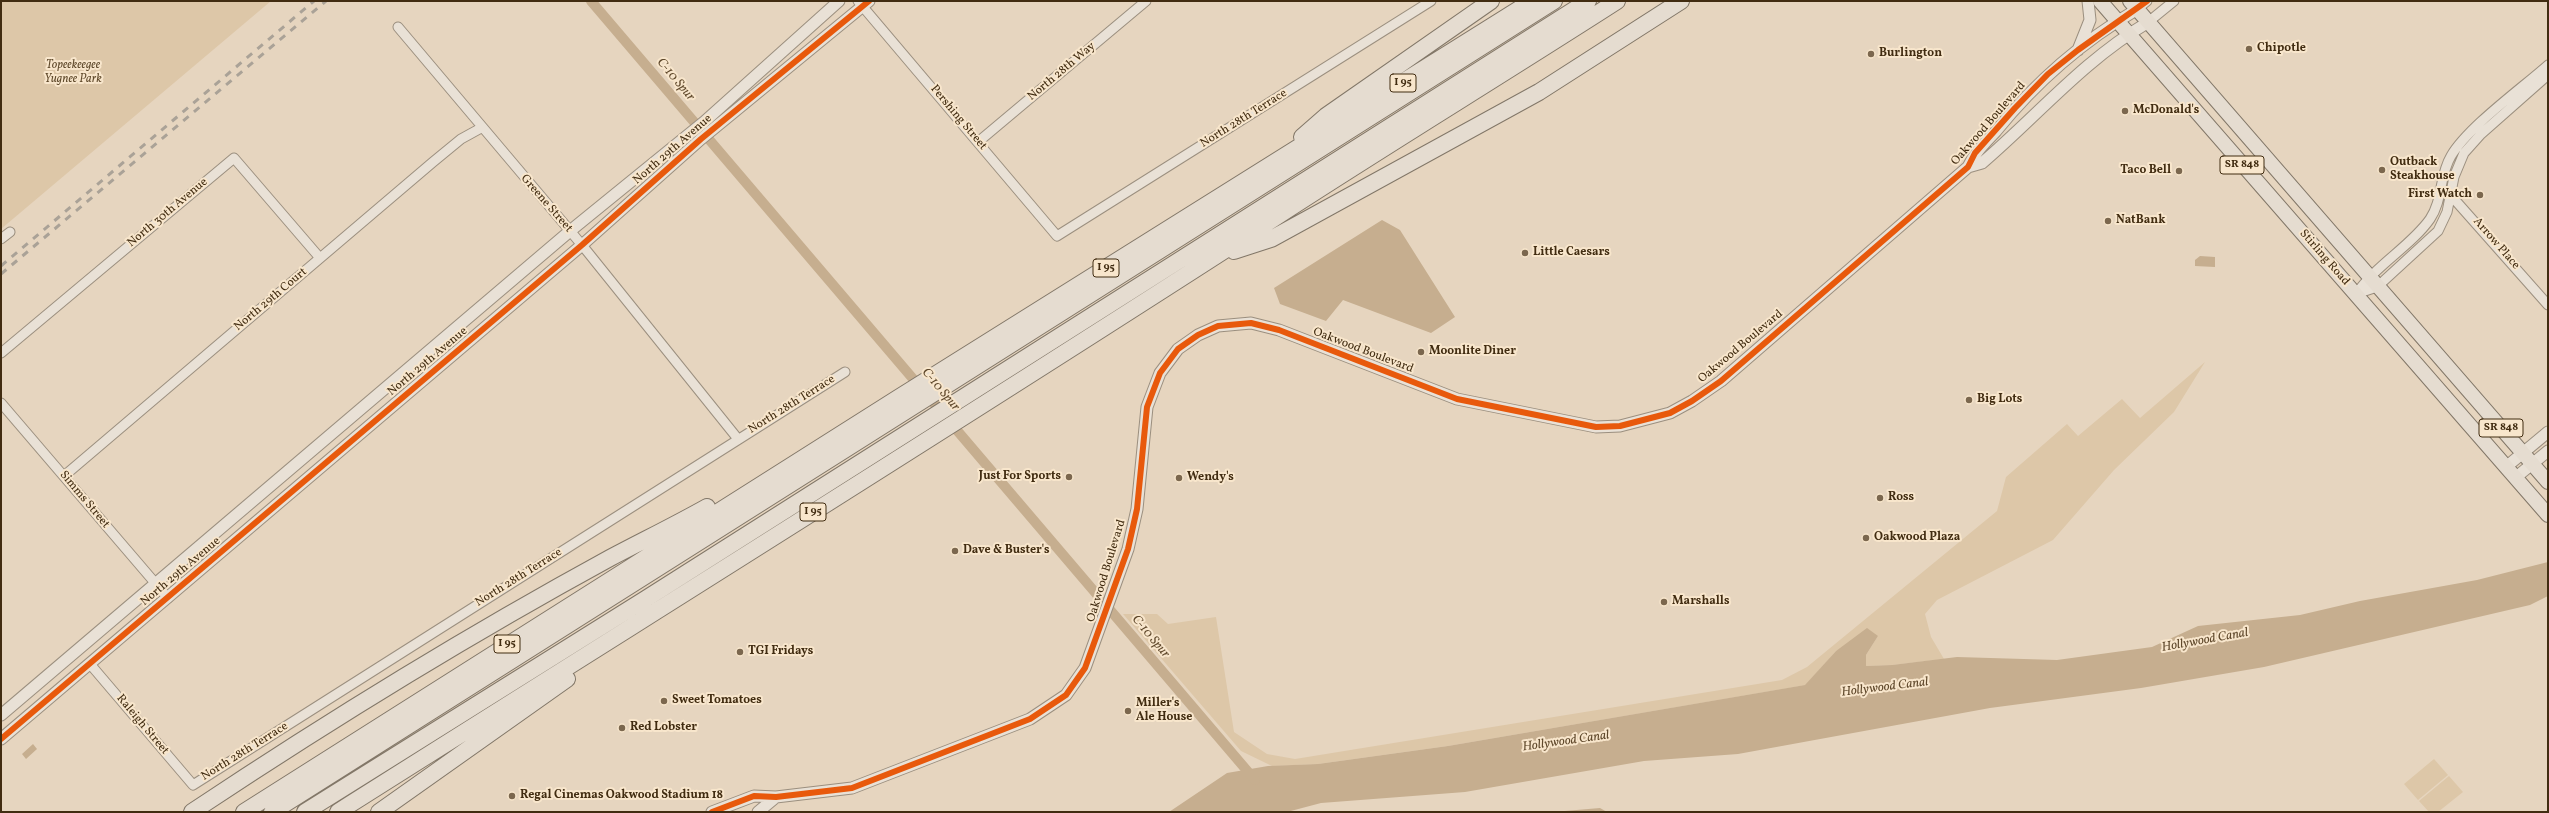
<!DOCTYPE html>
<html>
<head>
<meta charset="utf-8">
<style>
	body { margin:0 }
	#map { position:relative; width:2549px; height:813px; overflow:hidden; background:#e6d5bf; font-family:Vollkorn,serif }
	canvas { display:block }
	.frame { position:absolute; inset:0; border:2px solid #412c11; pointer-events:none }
</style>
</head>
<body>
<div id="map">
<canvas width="2549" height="813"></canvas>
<div class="frame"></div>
</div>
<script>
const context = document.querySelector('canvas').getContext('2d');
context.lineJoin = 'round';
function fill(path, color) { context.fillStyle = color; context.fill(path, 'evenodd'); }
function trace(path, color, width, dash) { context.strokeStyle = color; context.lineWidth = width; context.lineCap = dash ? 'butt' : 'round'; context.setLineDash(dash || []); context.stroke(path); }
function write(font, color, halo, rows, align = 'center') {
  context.font = font + ' Vollkorn,serif'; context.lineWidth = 4; context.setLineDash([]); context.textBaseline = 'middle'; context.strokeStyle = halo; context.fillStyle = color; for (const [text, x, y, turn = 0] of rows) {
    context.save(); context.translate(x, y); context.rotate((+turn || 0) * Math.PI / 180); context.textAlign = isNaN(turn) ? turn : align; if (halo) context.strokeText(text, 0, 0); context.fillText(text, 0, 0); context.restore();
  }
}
const green = new Path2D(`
	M1 1H271L1 229Z
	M2205 362 2174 412 2114 470 2053 540 1937 600 1925 614 1931 637 1944 659 1892 665 1866 666V655L1878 636 1836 651 1806 685 1448 746 1318 764 1272 766 1241 751 1123 614H1157L1168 624 1216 617 1234 732 1267 754 1295 759 1782 680 1807 667 1997 511 2006 477 2067 424 2078 436 2122 399 2140 418Z
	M2434 759 2448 775 2418 800 2404 784Z
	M2449 776 2463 792 2438 812H2429L2419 801Z`);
const water = new Path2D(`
	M1382 220 1400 230 1455 317 1431 333 1343 300 1326 321 1280 304 1274 288Z
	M2200 256 2215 257V267L2195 266V260Z
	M2548 562V596L2530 605 2264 667 2141 688 1990 708 1738 754 1644 761 1465 792 1321 803 1287 812H1169L1227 773 1268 766 1318 764 1448 746 1805 685 1836 651 1867 628 1878 636 1866 655V666L1892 665 1957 657 2057 660 2152 647 2198 626 2300 615 2360 601 2477 580Z
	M33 744 37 749 26 759 22 754Z
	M1600 808 1607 812H1553Z`);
const canal = new Path2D(`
	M591 1 1255 780`);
const minor = new Path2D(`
	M858 1 1057 236 1431 1
	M2136 10 2147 1
	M2147 23 2174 1
	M398 27 582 245 738 439
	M978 142 1146 1
	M2447 191 2548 305
	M1 239 10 232
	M2356 294C2377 264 2411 246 2430 219 2443 200 2439 176 2451 156 2468 127 2521 89 2548 65
	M2356 294 2377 287 2438 231 2447 212 2454 177 2464 153 2481 134 2548 75
	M1 353 234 158 320 258
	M1 403 168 598
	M64 476 433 162 461 139 481 128
	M90 664 193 785 845 372`);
const tertiary = new Path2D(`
	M2078 50 2090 20 2088 1
	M1968 167 1982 163C2037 116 2084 60 2147 23
	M2506 467 2548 432
	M2515 478 2548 451
	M1 715 570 231 704 122 839 1
	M1 739 582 245 701 139 869 1
	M712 812 754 796 776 797 852 788 1030 719 1066 695 1085 668 1128 549 1137 509 1147 407 1160 373 1178 349 1198 335 1218 326 1251 323 1279 330 1457 399 1596 427 1620 426 1670 413 1692 401 1721 381 1968 167C1975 152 1985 143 1996 131 2035 83 2083 41 2136 10
	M758 812 776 797`);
const primary = new Path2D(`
	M2100 1 2548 515
	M2130 1 2548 482`);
const motorway = new Path2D(`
	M1302 137 1326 116 1491 1
	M1234 251 1271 239 1539 92 1681 1
	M192 812C327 722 467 636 610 558 642 541 675 525 707 507
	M244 812 898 398 1532 1
	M272 812 1554 1
	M305 812 644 600 1588 1
	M338 812C649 615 961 421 1270 221 1385 146 1502 75 1617 1
	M379 812 567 679`);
const rail = new Path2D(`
	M1 266 314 1
	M1 274 326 1`);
const cycleway = new Path2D(`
	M1 739 582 245 701 139 869 1
	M712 812 754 796 776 797 852 788 1030 719 1066 695 1085 668 1128 549 1137 509 1147 407 1160 373 1178 349 1198 335 1218 326 1251 323 1279 330 1457 399 1596 427 1620 426 1670 413 1692 401 1721 381 1968 167 1975 153 2015 108 2048 74 2078 50 2147 1`);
const markers = [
	[2249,49,4,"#7b674e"],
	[1871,54,4,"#7b674e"],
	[2125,111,4,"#7b674e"],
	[2382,170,4,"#7b674e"],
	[2179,171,4,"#7b674e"],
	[2480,195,4,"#7b674e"],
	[2108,221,4,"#7b674e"],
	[1525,253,4,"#7b674e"],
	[1421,352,4,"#7b674e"],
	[1969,400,4,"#7b674e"],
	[1069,477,4,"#7b674e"],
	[1179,478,4,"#7b674e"],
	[1880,498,4,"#7b674e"],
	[1866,538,4,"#7b674e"],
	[955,551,4,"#7b674e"],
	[1664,602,4,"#7b674e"],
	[740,652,4,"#7b674e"],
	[664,701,4,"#7b674e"],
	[1128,711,4,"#7b674e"],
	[622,728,4,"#7b674e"],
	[512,796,4,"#7b674e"]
];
const shields = [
	[1403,83,26],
	[2242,165,44],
	[1106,268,26],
	[2501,428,44],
	[813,512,26],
	[507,644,26]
];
const shieldNames = [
	["I 95",1403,83],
	["SR 848",2242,165],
	["I 95",1106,268],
	["SR 848",2501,428],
	["I 95",813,512],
	["I 95",507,644]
];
const poiNames = [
	["Chipotle",2257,49],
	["Burlington",1879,54],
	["McDonald's",2133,111],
	["Outback",2390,163],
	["Steakhouse",2390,177],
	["Taco Bell",2171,171,"right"],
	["First Watch",2472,195,"right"],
	["NatBank",2116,221],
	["Little Caesars",1533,253],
	["Moonlite Diner",1429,352],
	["Big Lots",1977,400],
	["Just For Sports",1061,477,"right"],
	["Wendy's",1187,478],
	["Ross",1888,498],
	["Oakwood Plaza",1874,538],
	["Dave & Buster's",963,551],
	["Marshalls",1672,602],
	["TGI Fridays",748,652],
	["Sweet Tomatoes",672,701],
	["Miller's",1136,704],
	["Ale House",1136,718],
	["Red Lobster",630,728],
	["Regal Cinemas Oakwood Stadium 18",520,796]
];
const parkNames = [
	["Topeekeegee",73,66],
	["Yugnee Park",73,80]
];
const streetNames = [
	["North 28th Way",1062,72,-40],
	["Pershing Street",958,118,50],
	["North 28th Terrace",1244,119,-32],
	["Oakwood Boulevard",1989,124,-49],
	["North 29th Avenue",673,150,-41],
	["Greene Street",546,204,49],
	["North 30th Avenue",168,213,-40],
	["Arrow Place",2496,244,49],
	["Stirling Road",2324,258,49],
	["North 29th Court",271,300,-40],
	["Oakwood Boulevard",1741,347,-40],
	["Oakwood Boulevard",1363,351,21],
	["North 29th Avenue",428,362,-40],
	["North 28th Terrace",792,405,-32],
	["Simms Street",84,500,50],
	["Oakwood Boulevard",1107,571,-73],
	["North 29th Avenue",181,572,-40],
	["North 28th Terrace",519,578,-32],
	["Raleigh Street",142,725,50],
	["North 28th Terrace",245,752,-32]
];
const waterNames = [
	["C-10 Spur",675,80,50],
	["C-10 Spur",940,390,50],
	["C-10 Spur",1150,637,50],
	["Hollywood Canal",2205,641,-10],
	["Hollywood Canal",1885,688,-7],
	["Hollywood Canal",1566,742,-8]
];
fill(green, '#ddc7a8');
fill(water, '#c6ae8f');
trace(canal, '#c6ae8f', 10);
trace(minor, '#9b8f7f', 11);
trace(tertiary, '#9b8f7f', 13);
trace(primary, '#827768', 16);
trace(motorway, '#827768', 18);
trace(minor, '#e9e1d6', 9);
trace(tertiary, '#e9e1d6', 11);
trace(primary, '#e5dcd0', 14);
trace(motorway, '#e5dcd0', 16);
trace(rail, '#aaa297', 3, [7, 7]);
trace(cycleway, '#e8590c', 6);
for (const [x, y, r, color] of markers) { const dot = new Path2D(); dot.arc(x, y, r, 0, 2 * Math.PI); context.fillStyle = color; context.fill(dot); trace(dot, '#f8e6cc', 1.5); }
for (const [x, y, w] of shields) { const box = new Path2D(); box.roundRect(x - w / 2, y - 9, w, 18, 3); context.fillStyle = '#f8e6cc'; context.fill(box); trace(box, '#412c11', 1); }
write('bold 11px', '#412c11', null, shieldNames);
write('bold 12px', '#412c11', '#f8e6cc', poiNames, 'left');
write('italic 12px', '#5f492b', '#f8e6cc', parkNames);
write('12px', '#412c11', '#f8e6cc', streetNames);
write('italic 13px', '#5f482b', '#f8e6cc', waterNames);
</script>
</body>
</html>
